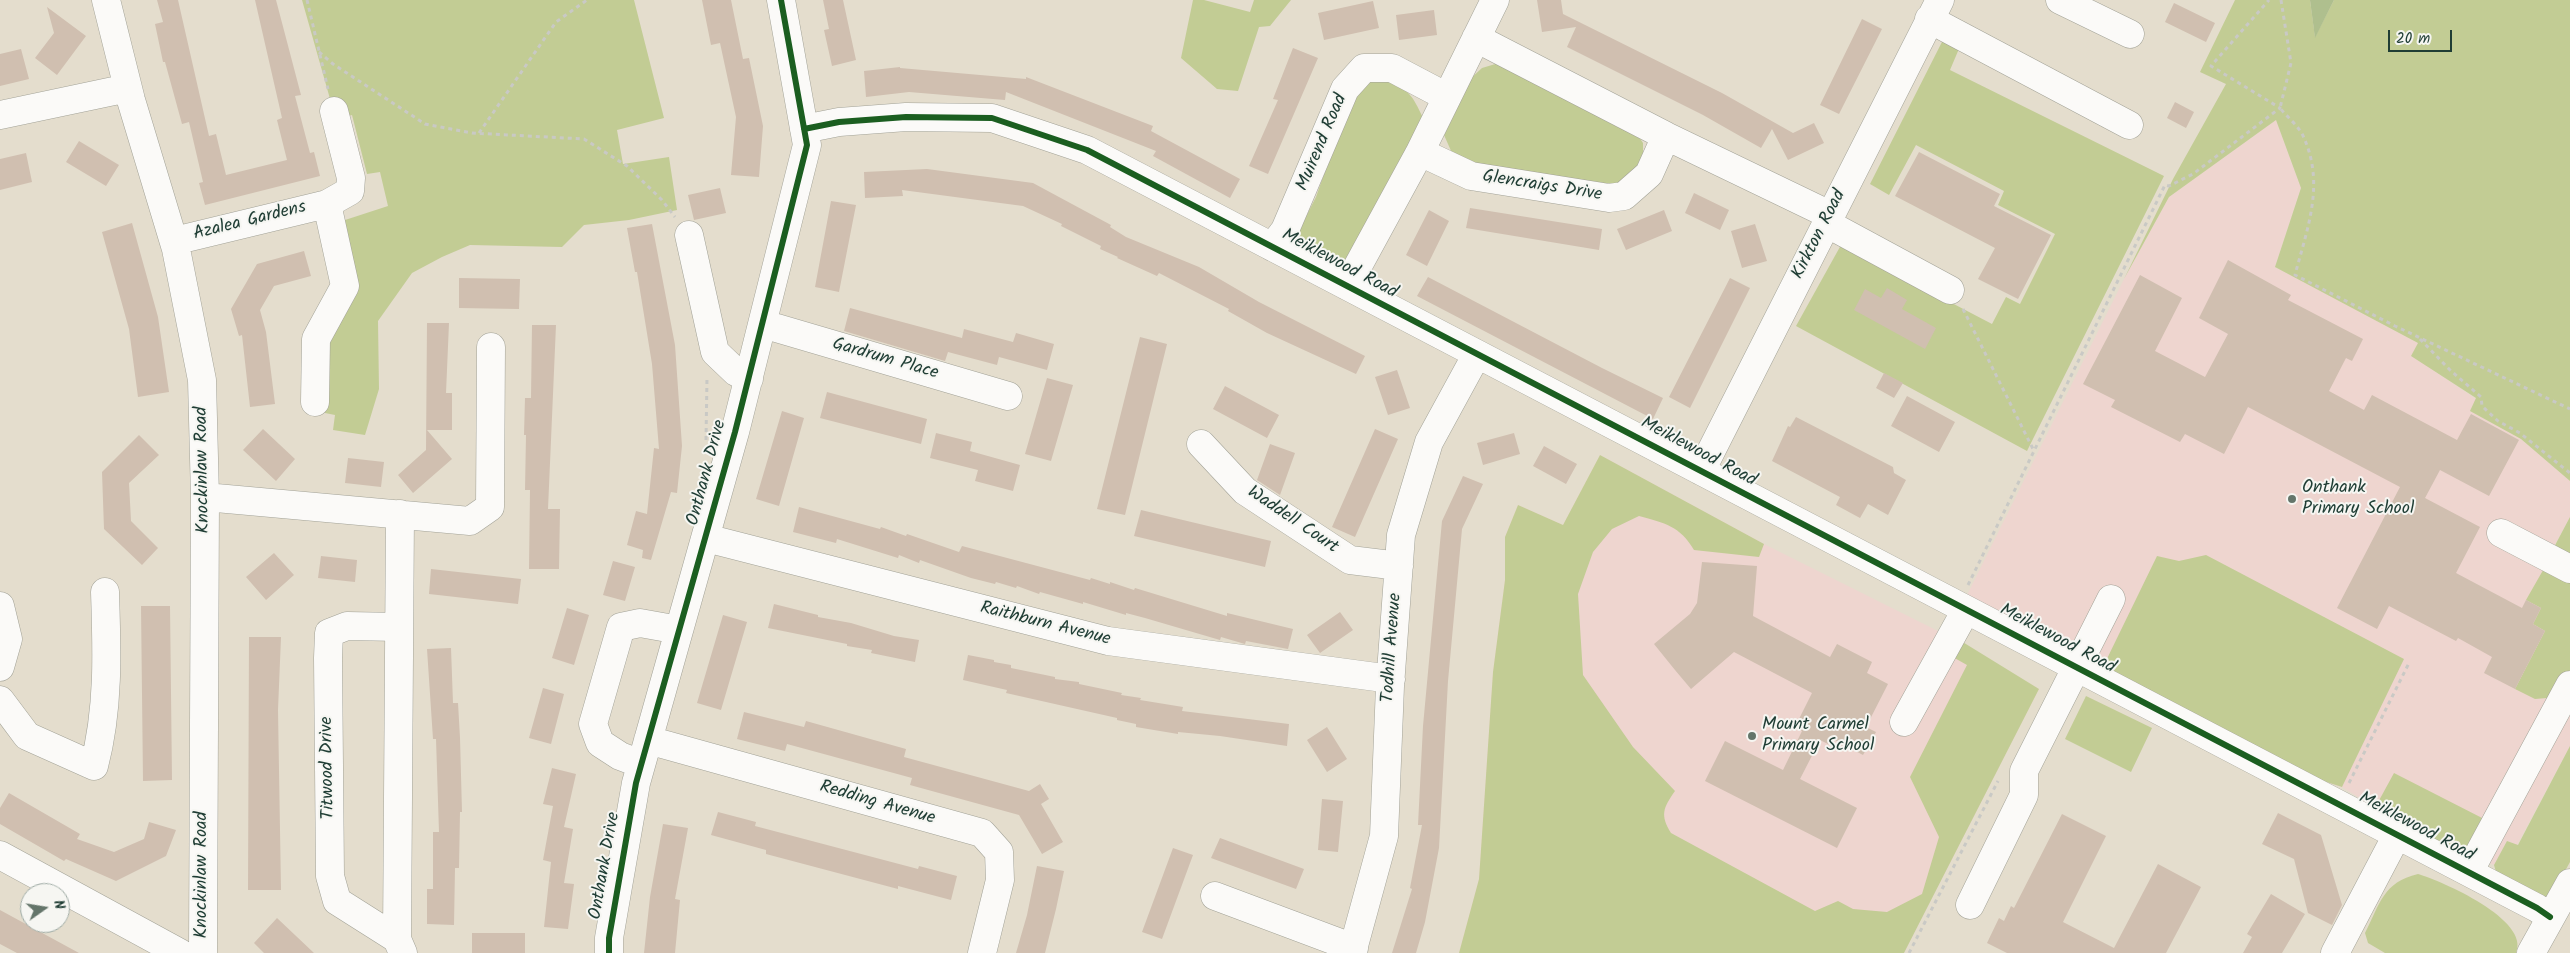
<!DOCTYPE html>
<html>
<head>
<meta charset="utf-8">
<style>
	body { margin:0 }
	#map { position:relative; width:2570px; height:953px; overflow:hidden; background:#e4ddcd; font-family:Kalam,sans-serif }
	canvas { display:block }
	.north { position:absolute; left:20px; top:883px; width:50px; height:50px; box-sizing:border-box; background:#f6f6f2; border:1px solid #a0aca6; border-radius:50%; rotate:77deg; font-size:14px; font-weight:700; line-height:20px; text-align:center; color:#1f3d34 }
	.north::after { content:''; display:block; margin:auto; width:18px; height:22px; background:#64756a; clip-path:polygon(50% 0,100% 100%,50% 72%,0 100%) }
	.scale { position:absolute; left:2388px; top:30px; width:64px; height:22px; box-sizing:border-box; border:2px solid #1f3d34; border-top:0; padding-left:6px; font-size:15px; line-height:18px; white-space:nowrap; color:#1f3d34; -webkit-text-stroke:4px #f6f6f2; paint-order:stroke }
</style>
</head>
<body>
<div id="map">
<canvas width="2570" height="953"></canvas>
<div class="north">N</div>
<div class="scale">20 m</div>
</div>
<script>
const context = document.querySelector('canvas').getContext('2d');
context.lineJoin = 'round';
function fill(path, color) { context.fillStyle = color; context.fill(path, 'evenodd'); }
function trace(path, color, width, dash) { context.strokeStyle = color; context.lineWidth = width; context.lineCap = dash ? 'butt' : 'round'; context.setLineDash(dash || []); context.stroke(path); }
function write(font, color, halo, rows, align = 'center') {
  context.font = font + ' Kalam,sans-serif'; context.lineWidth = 4; context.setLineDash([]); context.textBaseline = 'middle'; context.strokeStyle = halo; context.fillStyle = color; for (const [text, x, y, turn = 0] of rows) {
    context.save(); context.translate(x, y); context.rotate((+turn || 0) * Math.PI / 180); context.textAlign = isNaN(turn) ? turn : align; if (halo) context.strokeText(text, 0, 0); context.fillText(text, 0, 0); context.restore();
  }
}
const built = new Path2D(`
	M2276 120 2301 188 2275 267 2418 343 2412 356 2476 399 2470 411 2521 439 2570 481V517L2552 550 2570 560V704L2565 713 2570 716V746L2517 845 2507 841 2494 865 2465 853 2452 856 2342 787 2302 774 1964 601 2124 279 2169 197Z
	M1600 455 1764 544 1942 633 2039 689 1904 953H1459L1479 879 1493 672 1505 580V537L1518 505 1563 525Z`);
const green = new Path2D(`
	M302 0H634L664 118 617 130 623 164 669 157 677 210 629 220 584 225 562 247 470 245 442 257 412 273 378 321 379 389 365 435 333 430 335 415 325 413 321 354 354 299 336 226 342 221 388 206 380 172 367 174 352 115 336 120Z
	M1193 0H1204L1250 12 1254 0H1291L1270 26 1259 27 1238 91 1217 89 1181 58Z
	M2235 0H2310L2315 37 2334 0H2570V481L2521 439 2470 411 2476 398 2411 356 2418 343 2275 267 2301 188 2276 120 2169 197 2124 279 2173 179 2226 84 2200 72Z
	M1945 36 1961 44 1950 70 2164 176 2027 451 1796 326 1841 245 1992 324 2006 297 2020 304 2055 234 1998 205 2004 191 1916 145 1889 195 1870 184Z
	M1502 62 1635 131 1643 143V161L1617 185 1491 167 1475 164 1452 153 1444 135 1468 81 1482 68Z
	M1385 79C1408 88 1413 96 1423 118L1363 241 1339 271 1293 242 1316 197 1346 111 1365 82Z
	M1600 455 1764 544 1759 557 1694 550C1680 526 1665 523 1639 516L1612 529 1593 552 1578 594 1583 675 1633 747 1675 791C1663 808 1660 815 1671 833L1815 911 1838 901 1853 909 1887 912 1922 894 1939 837 1910 777 1967 665 1951 656 1961 641 2039 689 1904 953H1459L1479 879 1493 672 1505 580V537L1518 505 1563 525Z
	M2570 517V560L2552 551Z
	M2206 555 2404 659 2342 787 2302 774 2101 671 2157 556 2179 561Z
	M2546 565 2570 577V670L2557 691 2547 698 2535 699 2515 689 2545 631 2533 624 2541 608 2526 600Z
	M2086 696 2152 728 2131 772 2065 739Z
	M2570 746V862L2550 898 2538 899 2498 879 2494 865 2507 841 2518 845Z
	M2394 773 2488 821 2465 853 2452 856 2376 806Z
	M2418 874C2442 881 2531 920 2516 953H2385L2368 943 2365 933C2380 904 2383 882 2418 874Z`);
const forest = new Path2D(`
	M2310 0H2334L2315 38Z`);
const building = new Path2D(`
	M157 0H178L209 136 216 134 226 175 287 160 277 120 282 118 255 0H276L301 95 295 96 310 153 314 152 320 176 205 205 199 183 203 182 189 122 182 124 165 62H163L155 24 163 22Z
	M702 0H731L743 59 749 58 763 126 759 177 731 175 736 117 720 43 711 45Z
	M823 0H843L856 60 832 66 824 30 829 29Z
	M1537 0H1561L1563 14 1722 93 1793 133 1814 123 1824 143 1788 160 1772 129 1761 148 1703 115 1567 47 1576 27 1542 32Z
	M1373 1 1379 28 1324 40 1318 13Z
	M2174 3 2215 23 2206 42 2165 22Z
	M47 7 86 36 57 75 35 58 54 33Z
	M1434 10 1437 35 1399 40 1396 15Z
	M1862 19 1882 29 1839 114 1820 105Z
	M1293 48 1318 58 1268 174 1249 166 1278 100 1273 99Z
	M21 49 29 79 0 86V54Z
	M900 67V68L1026 79V77L1153 126 1151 131 1240 179 1230 198 1153 156 1156 151 1006 92 1005 100 909 92 866 97 864 71Z
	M2175 102 2194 112 2186 128 2167 118Z
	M79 141 119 165 106 186 66 162Z
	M1919 152 2000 194 1994 206 2051 235 2018 299 1978 279 1995 248 1895 196Z
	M26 153 32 182 0 190V159Z
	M927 169 1033 183 1111 225 1110 227 1126 237 1199 267 1259 302 1365 356 1356 374 1267 333 1228 311 1229 309 1159 273 1157 276 1117 258 1118 257 1100 249 1101 246 1061 226 1062 224 1023 206 902 190 903 196 865 198 864 172Z
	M720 188 726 213 694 220 688 195Z
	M1694 193 1729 210 1720 230 1685 213Z
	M831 201 856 205 839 292 815 287Z
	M1470 208 1602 229 1599 250 1466 228Z
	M1429 210 1449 221 1427 266 1406 255Z
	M1664 210 1672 231 1626 250 1617 229Z
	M132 223 158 317 169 392 138 397 129 329 102 232Z
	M652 224 675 345 682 446 677 493 671 492 651 560 642 558 643 550 627 545 636 511 647 514 654 448 659 449 652 364 637 272H635L627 228Z
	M1755 224 1767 261 1742 268 1731 231Z
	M304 251 311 276 274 286 260 310 266 332 275 404 250 407 242 335 239 336 231 309 257 264Z
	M2228 260 2291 295 2288 300 2363 339 2352 361 2346 358 2329 391 2364 410 2372 395 2457 440 2471 414 2519 440 2489 496 2440 470 2425 498 2480 527 2456 573 2522 608 2526 600 2541 608 2533 624 2545 631 2515 689 2484 673 2492 657 2458 638 2456 641 2389 606 2377 629 2337 608 2400 487 2248 407 2224 454 2185 434 2180 442 2111 407 2115 400 2083 384 2140 275 2182 298 2155 351 2205 377 2228 334 2199 318Z
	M1428 277 1602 368 1663 398 1653 419 1417 296Z
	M459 278 520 279 519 309 459 308Z
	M1730 278 1750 288 1690 408 1669 397Z
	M1887 288 1907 300 1902 309 1936 328 1925 349 1854 310 1865 289 1881 298Z
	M850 308 962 338 964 329 1013 342 1016 333 1054 344 1047 370 999 357 997 365 948 352 945 361 844 331Z
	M427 323H449L446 393H452V430H427L452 459 413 493 398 475 426 450Z
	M532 325H556L548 509H560L559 569H529L530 490H525L526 435H524L525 398H531Z
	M1140 337 1167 344 1125 515 1097 509Z
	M1397 370 1410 408 1388 415 1375 377Z
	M1884 373 1903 383 1894 398 1876 388Z
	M1047 378 1073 385 1051 461 1025 454Z
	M1225 386 1279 415 1267 438 1213 409Z
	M827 392 927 419 921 444 820 418Z
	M1907 396 1955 422 1939 452 1891 426Z
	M782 411 804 418 779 506 756 499Z
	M1796 417 1893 467 1894 473 1906 480 1888 515 1868 504 1860 518 1836 505 1840 497 1772 461 1788 426 1790 427Z
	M263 429 295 459 276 481 243 450Z
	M1375 429 1398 439 1355 537 1332 527Z
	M936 433 972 442 970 451 1020 465 1013 491 975 481 978 470 930 458Z
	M1514 433 1520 454 1483 465 1477 443Z
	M139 435 159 455 129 483 131 521 158 548 142 565 104 529 102 472Z
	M1270 444 1295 453 1280 495 1257 480Z
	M1544 446 1577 464 1566 484 1533 466Z
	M348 458 384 462 381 487 345 483Z
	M1463 476 1483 484 1462 529 1448 681 1439 848 1425 922 1416 953H1392L1412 889 1410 888 1422 825H1418L1423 726 1442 521Z
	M799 507 880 529 881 527 906 536 907 534 959 552 962 546 1090 580 1091 578 1110 584V582L1134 590 1135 588 1227 616V613L1293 629 1288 649 1246 641 1245 644 1221 637 1220 640 1145 618 1126 613V615L1083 602V604L1040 592 1039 594 1017 586 1016 588 996 582 995 584 971 578 920 560 919 563 899 555 898 558 837 539 836 543 793 532Z
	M1141 510 1271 541 1265 567 1134 536Z
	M274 553 294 575 266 600 246 577Z
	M321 556 357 560 355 582 318 578Z
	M613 561 635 567 625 601 603 595Z
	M1702 562 1757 566 1753 616 1830 657 1837 644 1872 662 1867 673 1888 684 1866 727 1876 732 1863 755 1833 739 1830 745 1820 740 1800 779 1857 808 1837 848 1705 781 1725 741 1783 770 1802 731 1795 727 1812 693 1734 652 1691 689 1675 670 1654 644 1690 614 1697 603Z
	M431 569 521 579 518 604 429 594Z
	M774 604 818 615V617L851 623 894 636 919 640 915 662 871 653 872 650 847 646V644L768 628Z
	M141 606H170L172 780 143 781Z
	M567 608 589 615 574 665 552 658Z
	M1340 612 1353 630 1320 653 1307 635Z
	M723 615 747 622 721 710 697 703Z
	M249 637H281L278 710 281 890H248Z
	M451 648 453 703H458L460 738 462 812H460L459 868H455L454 925 427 924V889H433V832H439L436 739H433L427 649Z
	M968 655 994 660V662L1011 665V668L1055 677V679L1079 682V684L1122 693 1121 695 1141 698 1140 700 1183 707 1182 711 1289 724 1287 746 1220 736 1178 732V734L1136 727V724L1117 720V718L1006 693 1007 690 963 680Z
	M543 688 564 694 551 744 529 738Z
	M744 712 804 727 806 721 906 749 904 757 1029 791 1040 784 1049 799 1041 804 1063 842 1042 854 1019 815 910 785 912 778 787 744 785 751 737 739Z
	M1327 727 1347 759 1327 772 1307 740Z
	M552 768 576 774 564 827 573 829 564 883 574 884 568 929 544 927 551 862 543 860 553 806 543 804Z
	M9 793 80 834 77 839 114 852 144 839 149 822 176 830 166 856 116 881 66 859 64 861 0 824V808Z
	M1322 799 1343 801 1338 852 1318 850Z
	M718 812 756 822 755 826 918 869 919 866 957 876 951 900 898 886V889L766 854V850L711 835Z
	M2278 813 2321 835 2342 905 2332 925 2308 913 2294 859 2262 844Z
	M2062 814 2106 836 2063 922 2114 948 2158 864 2201 887 2166 953H2007L1987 943 1999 918 2004 921 2011 906 2014 908Z
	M663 824 688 828 675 899 680 900 675 953H644L650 897Z
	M1220 838 1304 869 1296 889 1211 858Z
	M1173 848 1193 855 1162 939 1142 932Z
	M1037 866 1064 871 1056 909 1045 953H1016L1027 915Z
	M2271 894 2305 914 2282 953H2243L2252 937 2247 934Z
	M0 910 79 953H17L0 944Z
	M277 918 314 953H264L254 943Z
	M472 933H525V953H472Z`);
const path = new Path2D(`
	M307 0 328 89
	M2281 0 2291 63 2280 108C2287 117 2300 127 2304 138 2325 185 2307 229 2295 275L2395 326 2570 409
	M319 52 333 64 425 124 472 133 584 139 627 166 662 200 675 217
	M479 133 556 22 587 0
	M1963 309 2034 451
	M2420 339 2450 370 2481 397 2482 406 2498 421 2520 433 2570 473
	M706 440 707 377
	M1968 585 2165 185 2169 186 2193 174 2280 108 2211 66 2269 0
	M2349 783 2409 663
	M1909 953 1998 781`);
const minor = new Path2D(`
	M106 0 131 100 176 249 202 380 205 497 203 953
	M2060 0 2130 34
	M1929 19 2129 125
	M1476 38 1666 136 1830 215
	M0 115 128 88
	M804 129 839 122 906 117 992 118 1087 150 2537 908 2550 917
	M1420 152 1471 176 1609 198 1624 196 1649 174 1666 136
	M1826 223 1950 290
	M689 235 715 352 736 372 749 379
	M174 241 327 204 350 191 351 178 334 111
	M1272 247 1285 230 1345 89 1364 68H1392L1447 97
	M1347 286 1420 152 1495 0
	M763 324 1008 396
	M315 402 316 339 345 286 327 204
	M1201 444 1245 491 1350 560 1399 566
	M1701 471 1940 0
	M205 497 470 521 490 507 491 347
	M400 514 397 939 403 953
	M2501 533 2570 569
	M706 538 1108 641 1391 679
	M0 606 8 639 0 667
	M0 700 27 736 94 766C109 709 107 651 105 592
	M1904 722 1966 610
	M648 740 982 833 999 852 1000 880 982 953
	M641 764 620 756 600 743 593 724 621 627 640 623 679 630
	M0 855 180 953
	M2469 872 2570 685
	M1215 896 1354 948
	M1970 905 2024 795V771L2111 599
	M397 939 337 901 330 876 328 658 329 633 347 626 399 627
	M609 953V938L636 783 735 432 807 145 781 0
	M1352 953 1384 836 1390 686 1401 535 1429 442 1477 354
	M2335 953 2397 835
	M2531 953 2570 883`);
const cycleway = new Path2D(`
	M804 129 839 122 906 117 992 118 1087 150 2537 908 2550 917
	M609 953V938L636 783 735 432 807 145 781 0`);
const markers = [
	[2292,499,5,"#64756a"],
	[1752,736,5,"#64756a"]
];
const streetNames = [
	["Muirend Road",1323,143,-67],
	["Glencraigs Drive",1542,187,9],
	["Azalea Gardens",250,222,-14],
	["Kirkton Road",1820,235,-63],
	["Meiklewood Road",1339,265,28],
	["Gardrum Place",885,360,16],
	["Meiklewood Road",1698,453,28],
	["Knockinlaw Road",204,470,-91],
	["Onthank Drive",708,473,-75],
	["Waddell Court",1292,521,34],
	["Raithburn Avenue",1045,625,14],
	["Meiklewood Road",2057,640,28],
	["Todhill Avenue",1393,648,-86],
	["Titwood Drive",329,768,-91],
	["Redding Avenue",877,804,16],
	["Meiklewood Road",2416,828,28],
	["Onthank Drive",606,866,-80],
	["Knockinlaw Road",203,875,-90]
];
const poiNames = [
	["Onthank",2302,489],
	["Primary School",2302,510],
	["Mount Carmel",1762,726],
	["Primary School",1762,747]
];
fill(built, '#eed5cf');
fill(green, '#c2cc94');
fill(forest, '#afbf8e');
fill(building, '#d0bfb0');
trace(minor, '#a2a297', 29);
trace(path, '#c9c9c5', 3, [4, 4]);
trace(minor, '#fbfaf8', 28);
trace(cycleway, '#1b5e20', 6);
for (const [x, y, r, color] of markers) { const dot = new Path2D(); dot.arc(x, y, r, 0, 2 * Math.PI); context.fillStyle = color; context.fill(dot); trace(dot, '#f6f6f2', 2); }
write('18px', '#1f3d34', '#f6f6f2', streetNames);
write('18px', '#1f3d34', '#f6f6f2', poiNames, 'left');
</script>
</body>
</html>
